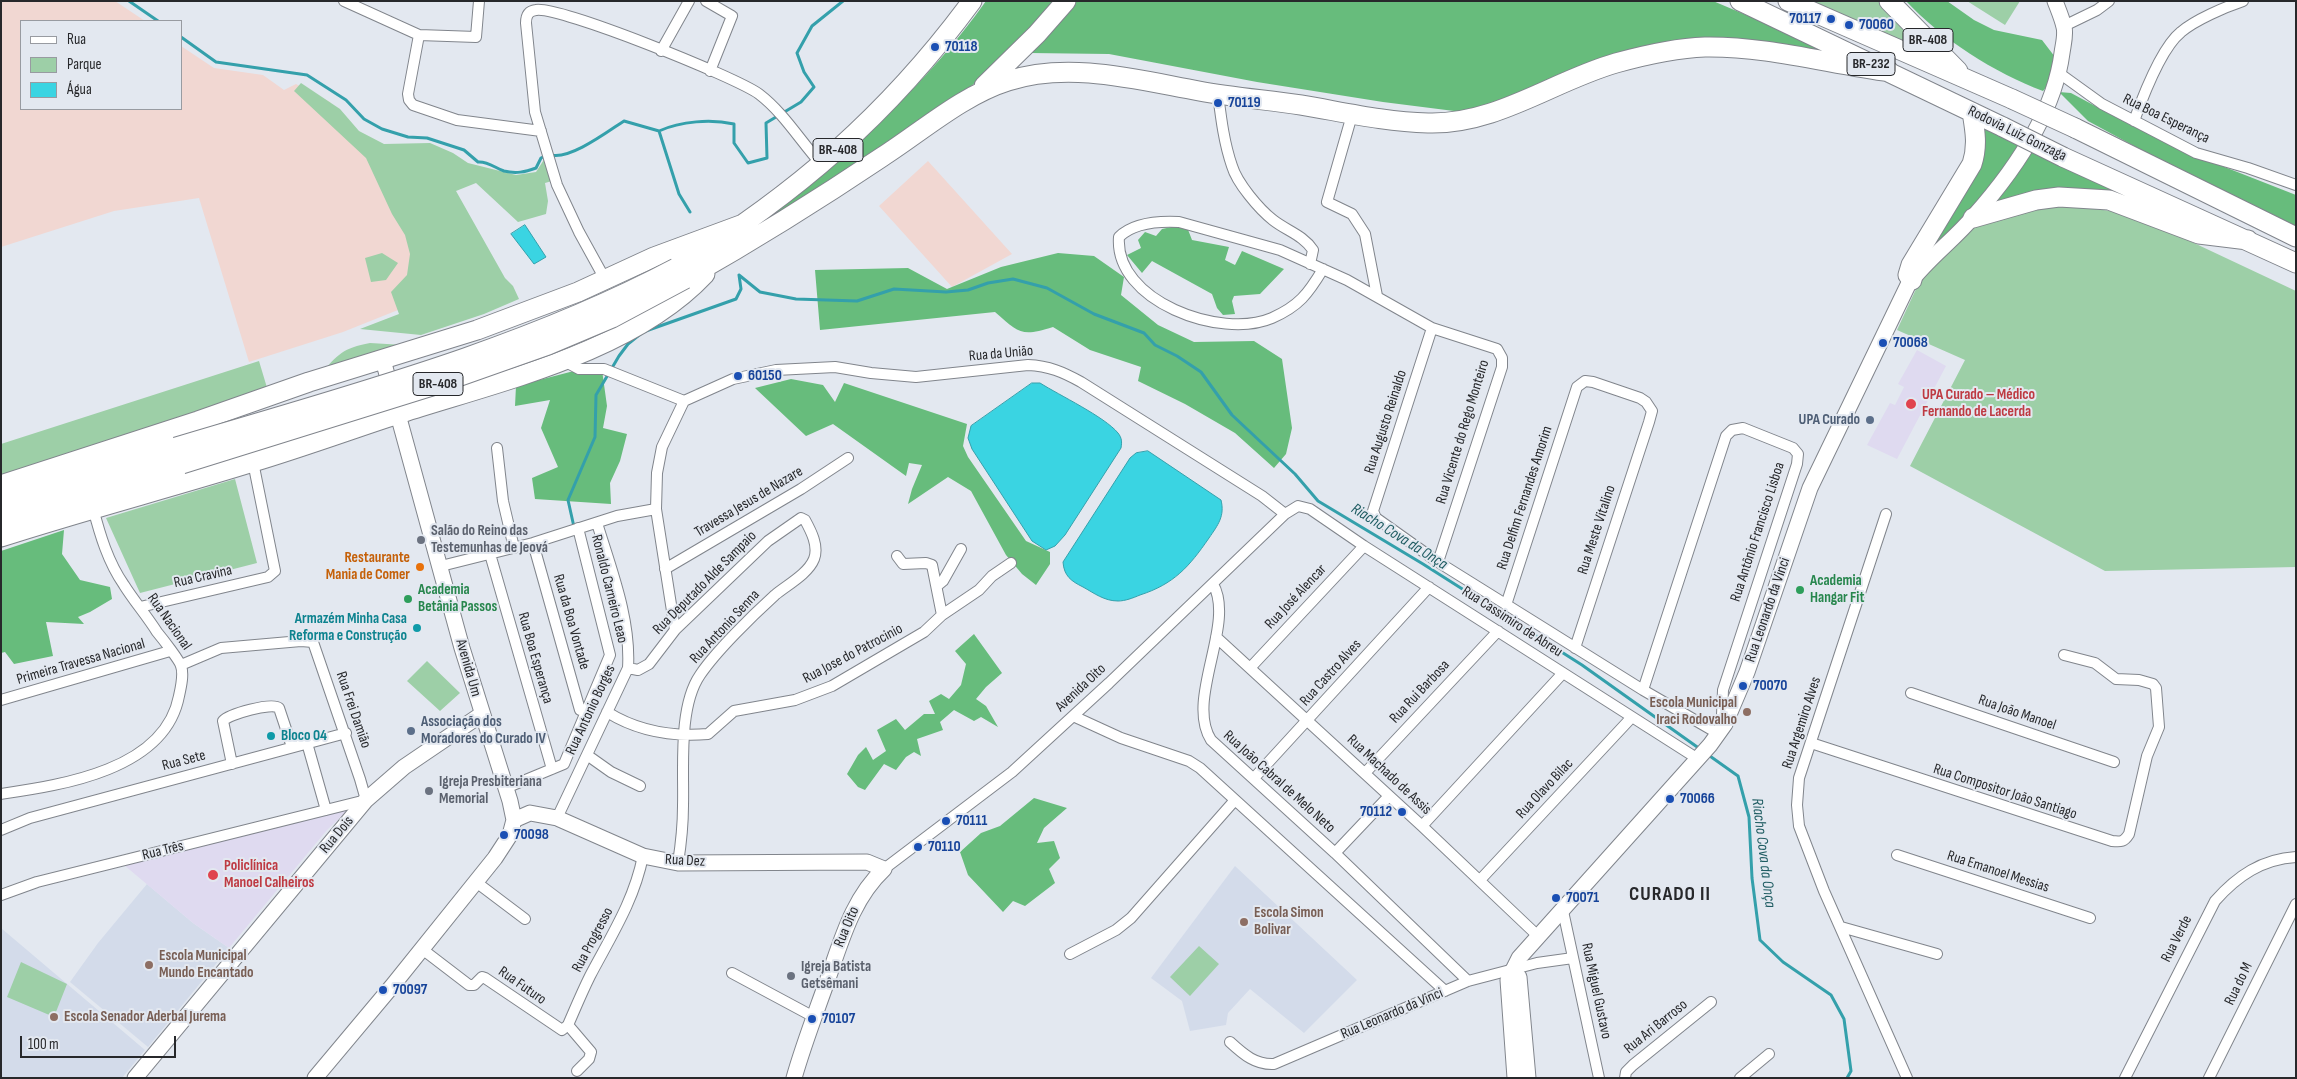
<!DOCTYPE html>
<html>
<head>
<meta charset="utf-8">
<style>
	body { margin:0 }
	#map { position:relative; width:2297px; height:1079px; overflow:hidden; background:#e3e8f0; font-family:"Sofia Sans Condensed",sans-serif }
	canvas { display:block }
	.frame { position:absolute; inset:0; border:2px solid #27282b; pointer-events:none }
	.legend { position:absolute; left:20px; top:20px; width:162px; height:90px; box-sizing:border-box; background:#e3e8f0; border:1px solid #989ba1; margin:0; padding:6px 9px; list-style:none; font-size:15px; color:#27282b }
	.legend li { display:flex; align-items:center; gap:10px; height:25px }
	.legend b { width:25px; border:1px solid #989ba1 }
	.scale { position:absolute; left:20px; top:1036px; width:156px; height:22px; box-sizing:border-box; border:2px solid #27282b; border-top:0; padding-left:6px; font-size:15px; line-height:18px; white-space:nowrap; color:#27282b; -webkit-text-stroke:4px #e3e8f0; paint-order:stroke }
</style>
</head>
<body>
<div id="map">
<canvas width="2297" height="1079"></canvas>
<div class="frame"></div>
<ul class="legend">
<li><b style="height:6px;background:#fff"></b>Rua</li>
<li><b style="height:14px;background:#9dcfa7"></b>Parque</li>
<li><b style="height:14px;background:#3ad4e2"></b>Água</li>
</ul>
<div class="scale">100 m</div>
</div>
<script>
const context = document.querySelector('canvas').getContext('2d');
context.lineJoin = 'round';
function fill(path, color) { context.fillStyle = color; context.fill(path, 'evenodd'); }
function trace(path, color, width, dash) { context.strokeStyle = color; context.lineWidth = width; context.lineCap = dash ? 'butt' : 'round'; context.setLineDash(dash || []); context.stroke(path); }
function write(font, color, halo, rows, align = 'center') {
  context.font = font + ' "Sofia Sans Condensed",sans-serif'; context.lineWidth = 4; context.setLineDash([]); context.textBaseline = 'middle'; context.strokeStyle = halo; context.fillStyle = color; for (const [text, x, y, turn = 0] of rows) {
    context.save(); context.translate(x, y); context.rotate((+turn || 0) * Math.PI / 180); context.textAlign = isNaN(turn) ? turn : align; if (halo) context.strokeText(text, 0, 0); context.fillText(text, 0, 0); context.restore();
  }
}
const built = new Path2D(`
	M1235 866 1357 980 1304 1033 1250 989 1228 1013 1226 1025 1190 1031 1182 1001 1151 978Z
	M147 884 193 923 229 948 148 1047 70 982 98 943Z
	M1 928 145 1050 122 1078H1Z`);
const industrial = new Path2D(`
	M1 1H115L145 21H21V109H181V46L214 68 263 75 284 90 296 84 330 102 346 128 468 282 343 332 249 362 199 198 114 211 1 247Z
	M928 161 1012 254 952 287 879 206Z`);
const medical = new Path2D(`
	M1917 350 1946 366 1897 459 1867 445 1890 403 1895 405 1904 387 1898 384Z
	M340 807 348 810 327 830 229 948 193 923 124 865Z`);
const green = new Path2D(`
	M1806 1H1884L1931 51 1912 47Z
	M1967 1H2020L2005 25Z
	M301 83 340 109 359 131 384 144 430 143 453 153 468 163 516 175 536 172 545 158 552 181 545 183 548 201 546 214 518 222 476 183 456 191 505 278 513 286 519 299 484 314 421 335 360 329 399 314 391 292 407 275 410 254 405 235 392 214 366 158 294 91Z
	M2049 203 2111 211 2177 235 2296 291V567L2105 571 1910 466 1965 360 1897 330 1922 276 1981 222Z
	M382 253 398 263 386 280 371 282 365 258Z
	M370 343 404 345 320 375C338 354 343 348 370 343Z
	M259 361 268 391 1 477V444Z
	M235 479 257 563 140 593 106 518Z
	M427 661 460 693 440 711 407 681Z
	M1199 946 1219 964 1190 996 1170 977Z
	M21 962 67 984 54 1017 7 997Z`);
const forest = new Path2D(`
	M986 1H1058L1014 50 970 87 777 217 774 213C852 151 928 83 986 1Z
	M1076 1H1713L1860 63 1685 42 1532 93 1462 112 1383 102 1257 82 1109 54 1030 53Z
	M1906 1H1947L1974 20 1994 30 2042 40 2055 57 2048 85 2043 91C1995 73 1941 39 1906 1Z
	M2059 92 2071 93 2112 115 2194 155 2296 195V226L2184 173 2088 121Z
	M1978 118 2020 145 1985 196 1918 268 1942 222Z
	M2033 149 2139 199 2095 190 1986 210Z
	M1181 225 1187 227 1192 240 1229 247 1225 260 1235 265 1242 251 1284 269 1260 294 1234 296 1232 301 1235 314 1223 315 1217 308 1212 294 1152 261 1142 273 1127 255 1141 248 1138 240 1145 232 1156 236 1162 229Z
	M1058 253 1094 256 1124 277 1121 295 1158 325 1194 342 1254 341 1282 359 1292 428 1286 454 1274 468 1235 433 1185 404 1138 381 1141 367 1090 350 1053 327C1021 337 1019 333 995 312L820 330 815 270 908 268 947 289 1001 267Z
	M602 370 607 406 603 428 627 434 620 461 610 483 611 504 535 499 532 478 558 467 541 428 550 400 515 406 516 386 570 372Z
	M791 379 823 385 835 402 844 383 967 424 963 446 968 457 1026 541 1050 552V564L1036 585 1022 574 1006 555 971 491 948 477 908 504 912 489 922 465 909 463 906 476 833 424 806 436 755 388Z
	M64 530 62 554 80 580 110 587 112 599 90 612 78 617 84 624 46 622 53 656 14 664 5 652 1 653V551Z
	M974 634 1002 673 986 687 976 699 986 706 998 727 981 717 974 721 954 710 940 722 943 730 917 739 921 756 914 752 906 757 896 770 884 764 865 790 858 787 847 774 858 755 866 747 873 760 886 751 877 730 896 719 905 730 924 714H935L929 701 941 694 949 699 961 685 966 664 955 651Z
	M1034 798 1067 808 1044 828 1037 843 1054 841 1060 858 1049 869 1055 883 1025 906 1013 901 1003 912 968 875 960 852 981 833 1000 826Z`);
const water = new Path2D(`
	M525 225 546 257 534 264 511 234Z
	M1032 383H1040C1059 395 1105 417 1118 433 1122 438 1122 442 1121 448L1065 535 1055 546 1046 550 1032 541 972 449 968 438 971 426Z
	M1148 451 1221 500C1225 516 1218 525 1209 538 1189 567 1174 584 1140 595 1133 598 1125 601 1118 601 1104 601 1094 593 1083 587 1071 581 1064 576 1063 562L1130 458 1136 453Z`);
const stream = new Path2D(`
	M129 1 158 21
	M181 37 216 62 307 75 346 100 364 119 382 129 408 137 427 138 464 150 478 162C488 161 495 168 504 171 516 174 525 172 536 168L541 158 545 156
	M659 131C681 121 711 119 734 124V143L748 163 767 158 766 123 801 102 814 87 804 72 797 53 812 26 843 1
	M659 131 679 194 690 212
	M551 155C570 160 607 132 624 121L659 131
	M739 275 760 292 796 299 857 301 894 289 946 292 968 290 988 283 1013 279 1047 288 1094 314 1144 333 1155 345 1177 356 1201 372 1232 415 1295 474 1318 501 1423 564 1582 665 1700 749
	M574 527 568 500 595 437 596 395 619 356 628 344 643 332 736 299 741 289 739 275
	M1707 754 1738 776 1749 817 1752 878 1760 940 1783 962 1831 995 1844 1019 1851 1071 1847 1078`);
const street = new Path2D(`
	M344 1 419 35 476 37 479 1
	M706 1 732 16 710 71
	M2064 26 2097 10 2109 1
	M419 35 408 94 409 100 413 105 457 120 541 131
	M661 51 689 1
	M2059 73 2102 104 2196 153 2248 168 2296 185
	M1218 94C1221 118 1224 143 1232 166 1237 183 1259 209 1273 220 1287 231 1303 235 1313 250L1310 264
	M2134 121C2143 96 2161 48 2181 32 2195 20 2225 7 2243 1
	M1350 122 1327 202 1352 214 1365 234 1377 296
	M1323 269C1308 294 1299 306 1272 318 1221 340 1114 301 1119 237 1134 222 1159 221 1179 222L1280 250 1347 280 1432 328 1497 349 1502 358V367L1438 562
	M606 281 579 232 557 185 535 112 526 23C526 16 528 11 536 10 559 6 736 77 759 94 784 113 801 142 822 165
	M1432 328 1373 511 1376 518 1438 562 1531 620 1643 690 1719 734
	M564 361 579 369H604L684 401
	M497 448 503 501 514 548
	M1886 514 1799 778 1797 805 1799 826 1824 891 1907 1078
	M533 543 580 710
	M490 554 552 769
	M897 556 903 564 926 563 932 565 942 615
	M441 566 533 543 617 516 656 509
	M665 569 801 489 848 458
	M1213 584C1236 624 1185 699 1211 740L1335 853 1468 981
	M937 586 943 581 961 549
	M1506 605 1577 387 1585 381 1593 382 1640 398 1646 402 1652 411 1649 422 1575 648
	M140 607 268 577 275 571 253 462
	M675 630 656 509 657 473 662 447 684 401 733 379 776 370 835 367 871 373 916 377 1028 365C1049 366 1063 372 1081 382L1262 496 1285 514
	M1216 637 1422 826 1539 937
	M628 668 638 670 649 664 675 630 768 541 801 518 805 520C811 531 819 546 814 559 808 574 787 585 775 595 753 615 716 651 700 675 678 707 684 769 683 806 683 825 681 844 678 863
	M1250 668 1364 546
	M1643 690 1726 436 1732 430 1743 428 1793 448 1798 454 1797 464 1723 690 1722 715 1725 723
	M1911 693 2114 762
	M1 700 170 651
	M607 712C639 732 672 737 708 734L734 711 795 700 832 686 924 632 942 615 979 590 992 576 1011 563
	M1073 716 1121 738 1189 761 1200 768 1445 991
	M307 743 326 810
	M1811 743 2112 841C2121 842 2124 842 2129 834L2147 756 2159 727 2156 688 2153 684 2139 680 2116 679 2095 663 2064 655
	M587 755 611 772 640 786
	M232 764 223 721C229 714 272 702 279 708L292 747
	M1365 773 1498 631
	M1254 778 1429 587
	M506 788 564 764 610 655 578 528
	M1 794C62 785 165 770 179 696 181 687 184 674 181 666 180 661 162 638 157 632 147 616 134 601 124 585 108 562 100 535 93 508
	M557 818 628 668C631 619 611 569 597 523
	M1422 826 1563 673
	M1 830 30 818 346 733
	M1335 853 1389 796
	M1897 855 2090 918
	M884 869 1012 772 1109 683 1285 514 1298 506 1310 509 1364 546 1698 759
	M1480 880 1632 717
	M476 882 525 919
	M1 895 37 882 366 800 360 779 313 642 301 641 221 648 181 665
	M1563 911 1599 1078
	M1841 927 1937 954
	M422 949 469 985H474L482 977 485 978 562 1030 568 1025C575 1009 582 992 590 976 611 936 634 901 643 856
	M1070 954 1116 930 1131 918 1235 800
	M732 973 814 1017
	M568 1025 591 1052 589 1059 577 1071
	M1230 1042C1244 1055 1256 1065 1274 1064L1468 981 1537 963 1573 958
	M1625 1078 1626 1072 1633 1065 1711 1002
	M1740 1078 1769 1054
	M2125 1078 2215 901C2237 876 2262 859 2296 857
	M2209 1078 2296 904`);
const secondary = new Path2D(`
	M514 820 530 813 557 818 643 856 678 863 867 862 884 869C851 900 841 943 826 984 815 1015 803 1046 794 1078
	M1512 971 1519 977 1528 1078
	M135 1078 366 800 404 767 482 714
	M315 1078 393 985 495 858 510 835 514 820 510 801 462 648 383 360
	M1515 1078 1508 980 1519 958 1710 745 1725 724 1747 672 1810 488 1908 285C1927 259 1953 241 1974 216 2014 171 2054 114 2062 53 2063 45 2066 35 2064 27 2062 18 2058 9 2055 1`);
const highway = new Path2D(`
	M1740 1 2003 127
	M1788 1 2012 99
	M1889 1 1958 71
	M984 86 1037 34 1066 1
	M2075 128 2296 237
	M2063 157 2296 263
	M1973 218 2036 200 2059 197 2109 200 2199 234 2248 240
	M676 268C796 194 888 115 972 1
	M685 279C752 241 818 200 882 157 921 132 963 95 1008 81 1069 61 1138 80 1199 91 1232 97 1267 100 1301 105 1343 112 1385 122 1428 123 1496 125 1553 81 1616 63 1645 55 1675 48 1705 47 1767 46 1829 64 1890 72
	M1912 280 1908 275 1911 265 1972 164C1978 146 1975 130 1972 112
	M1 485 198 421 309 382 477 330 578 292 654 257 746 223
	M1 503 176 447
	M1 520 182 464
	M1 537C85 510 169 488 253 462 303 447 352 429 401 413 500 381 632 352 705 274`);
const highwayBridge = new Path2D(`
	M2012 99 2075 128
	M2003 127 2063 157
	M176 447C346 396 519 351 676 268
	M182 464 429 387 548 345 612 318 685 279`);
const markers = [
	[1831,19,5,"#1a4fb4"],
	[1849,25,5,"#1a4fb4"],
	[935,47,5,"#1a4fb4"],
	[1218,103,5,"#1a4fb4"],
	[1883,343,5,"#1a4fb4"],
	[738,376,5,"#1a4fb4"],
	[1911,404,6,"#e0444e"],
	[1870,420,5,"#5c6f8a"],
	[421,540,5,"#6b7280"],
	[420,567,5,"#e8710a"],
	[1800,590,5,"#2e9e5b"],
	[408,599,5,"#2e9e5b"],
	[417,628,5,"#0f9aa8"],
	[1743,686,5,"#1a4fb4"],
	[1747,712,5,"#8d6e63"],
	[411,731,5,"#5c6f8a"],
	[271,736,5,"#0f9aa8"],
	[429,791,5,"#6b7280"],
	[1670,799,5,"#1a4fb4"],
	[1402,812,5,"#1a4fb4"],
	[946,821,5,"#1a4fb4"],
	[504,835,5,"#1a4fb4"],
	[918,847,5,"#1a4fb4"],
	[213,875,6,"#e0444e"],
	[1556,898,5,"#1a4fb4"],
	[1244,922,5,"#8d6e63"],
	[149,965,5,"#8d6e63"],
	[791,976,5,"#6b7280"],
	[383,990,5,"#1a4fb4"],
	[54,1017,5,"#8d6e63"],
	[812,1019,5,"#1a4fb4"]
];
const shields = [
	[1928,40,50],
	[1871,64,48],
	[838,150,50],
	[438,384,50]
];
const shieldNames = [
	["BR-408",1928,40],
	["BR-232",1871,64],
	["BR-408",838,150],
	["BR-408",438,384]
];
const transitNames = [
	["70117",1821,19,"right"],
	["70060",1859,25],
	["70118",945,47],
	["70119",1228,103],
	["70068",1893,343],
	["60150",748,376],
	["70070",1753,686],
	["70066",1680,799],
	["70112",1392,812,"right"],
	["70111",956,821],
	["70098",514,835],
	["70110",928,847],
	["70071",1566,898],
	["70097",393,990],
	["70107",822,1019]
];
const streetNames = [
	["Rua Boa Esperança",2166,119,26],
	["Rodovia Luiz Gonzaga",2017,134,26],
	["Rua da União",1001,354,-5],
	["Rua Augusto Reinaldo",1386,422,-72],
	["Rua Vicente do Rego Monteiro",1463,432,-73],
	["Rua Delfim Fernandes Amorim",1525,498,-72],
	["Travessa Jesus de Nazare",749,502,-31],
	["Rua Meste Vitalino",1597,530,-72],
	["Rua Antônio Francisco Lisboa",1758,532,-72],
	["Rua Cravina",203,577,-13],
	["Rua Deputado Alde Sampaio",705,583,-45],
	["Ronaldo Carneiro Leao",609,589,76],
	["Rua José Alencar",1296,597,-47],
	["Rua Leonardo da Vinci",1768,610,-71],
	["Rua Nacional",169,622,55],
	["Rua da Boa Vontade",571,622,74],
	["Rua Cassimiro de Abreu",1512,622,33],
	["Rua Antonio Senna",725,627,-47],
	["Rua Jose do Patrocinio",853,654,-28],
	["Rua Boa Esperança",535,658,74],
	["Primeira Travessa Nacional",81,662,-16],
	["Avenida Um",468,668,74],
	["Rua Castro Alves",1331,673,-48],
	["Avenida Oito",1081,688,-43],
	["Rua Rui Barbosa",1420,692,-47],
	["Rua Frei Damião",353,710,71],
	["Rua Antonio Borges",591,710,-65],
	["Rua João Manoel",2017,713,19],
	["Rua Argemiro Alves",1802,723,-72],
	["Rua Sete",184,761,-15],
	["Rua Machado de Assis",1389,775,43],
	["Rua João Cabral de Melo Neto",1279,782,42],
	["Rua Olavo Bilac",1545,789,-47],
	["Rua Compositor João Santiago",2005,792,18],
	["Rua Dois",337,835,-50],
	["Rua Três",163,851,-14],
	["Rua Dez",685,861,3],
	["Rua Emanoel Messias",1998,872,18],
	["Rua Oito",847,927,-67],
	["Rua Verde",2177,939,-63],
	["Rua Progresso",593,940,-62],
	["Rua do M",2239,984,-64],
	["Rua Futuro",522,986,35],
	["Rua Miguel Gustavo",1596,991,78],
	["Rua Leonardo da Vinci",1392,1014,-23],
	["Rua Ari Barroso",1656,1027,-39]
];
const healthNames = [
	["UPA Curado – Médico",1922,395],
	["Fernando de Lacerda",1922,412],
	["Policlínica",224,866],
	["Manoel Calheiros",224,883]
];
const serviceNames = [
	["UPA Curado",1860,420],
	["Associação dos",421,722,"left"],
	["Moradores do Curado IV",421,739,"left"]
];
const worshipNames = [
	["Salão do Reino das",431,531],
	["Testemunhas de Jeová",431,548],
	["Igreja Presbiteriana",439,782],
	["Memorial",439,799],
	["Igreja Batista",801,967],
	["Getsêmani",801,984]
];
const foodNames = [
	["Restaurante",410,558],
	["Mania de Comer",410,575]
];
const leisureNames = [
	["Academia",1810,581],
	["Hangar Fit",1810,598],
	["Academia",418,590],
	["Betânia Passos",418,607]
];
const cultureNames = [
	["Armazém Minha Casa",407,619],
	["Reforma e Construção",407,636],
	["Bloco 04",281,736,"left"]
];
const educationNames = [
	["Escola Municipal",1737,703,"right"],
	["Iraci Rodovalho",1737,720,"right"],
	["Escola Simon",1254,913],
	["Bolivar",1254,930],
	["Escola Municipal",159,956],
	["Mundo Encantado",159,973],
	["Escola Senador Aderbal Jurema",64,1017]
];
const waterNames = [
	["Riacho Cova da Onça",1399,537,32],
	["Riacho Cova da Onça",1763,853,83]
];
const districtNames = [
	["CURADO II",1670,895]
];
fill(built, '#d3dbea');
fill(industrial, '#f1d7d2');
fill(medical, '#dfdaf0');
fill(green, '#9dcfa7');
fill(forest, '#67bc7c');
fill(water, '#3ad4e2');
trace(water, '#34a0ab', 1);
trace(stream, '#34a0ab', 3);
trace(street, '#81858c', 12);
trace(secondary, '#81858c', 17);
trace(highway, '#81858c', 21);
trace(street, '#fff', 10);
trace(secondary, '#fff', 15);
trace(highway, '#fff', 19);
trace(highwayBridge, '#81858c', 21, []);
trace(highwayBridge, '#fff', 19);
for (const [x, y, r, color] of markers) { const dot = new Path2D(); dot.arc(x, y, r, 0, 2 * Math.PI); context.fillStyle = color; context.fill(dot); trace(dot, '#e3e8f0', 2); }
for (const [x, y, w] of shields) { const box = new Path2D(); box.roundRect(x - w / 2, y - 11.5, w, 23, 4); context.fillStyle = '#e3e8f0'; context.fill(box); trace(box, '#27282b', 1); }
write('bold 14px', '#27282b', null, shieldNames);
write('bold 15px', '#164399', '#e3e8f0', transitNames, 'left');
write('15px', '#27282b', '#e3e8f0', streetNames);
write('bold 15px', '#be3a42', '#e3e8f0', healthNames, 'left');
write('bold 15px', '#4e5e75', '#e3e8f0', serviceNames, 'right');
write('bold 15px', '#5b616d', '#e3e8f0', worshipNames, 'left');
write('bold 15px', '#c56008', '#e3e8f0', foodNames, 'right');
write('bold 15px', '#27864d', '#e3e8f0', leisureNames, 'left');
write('bold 15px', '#0d838f', '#e3e8f0', cultureNames, 'right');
write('bold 15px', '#785e54', '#e3e8f0', educationNames, 'left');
write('italic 16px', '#1f5c62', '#e3e8f0', waterNames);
context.letterSpacing = '1px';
write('bold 20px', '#27282b', '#e3e8f0', districtNames);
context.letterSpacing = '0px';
</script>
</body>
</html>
